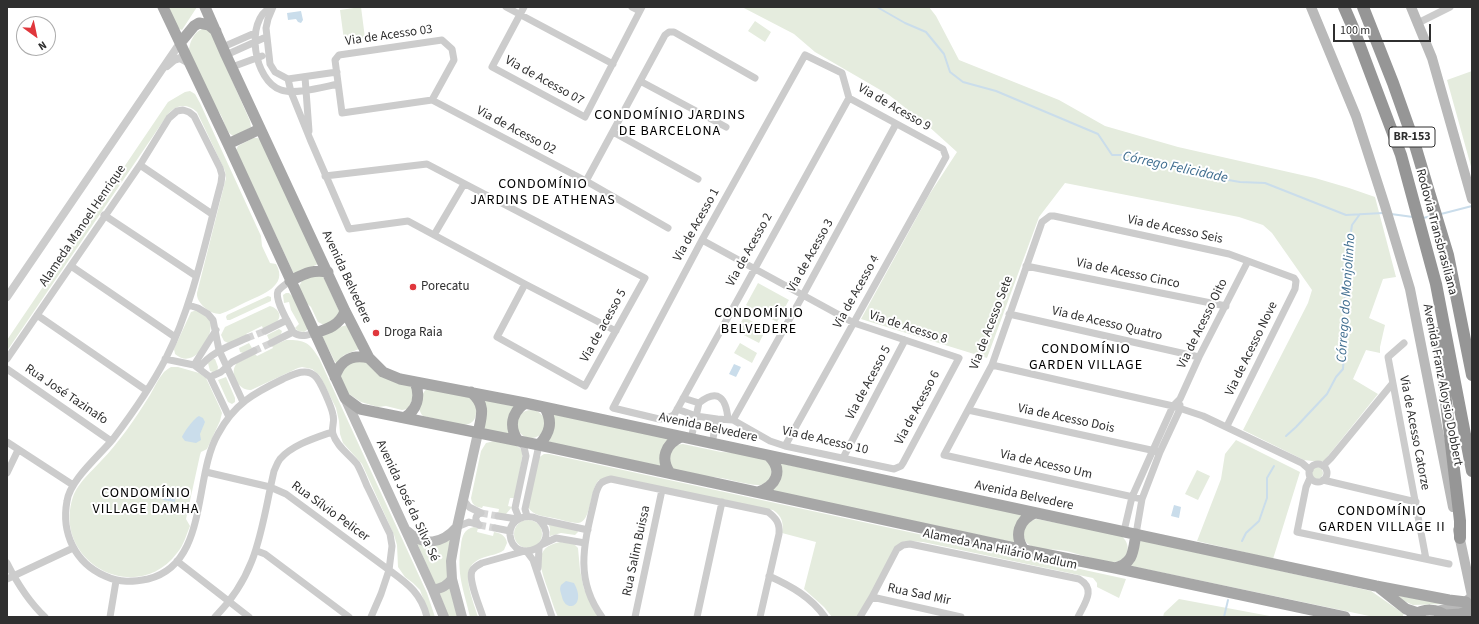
<!DOCTYPE html>
<html>
<head>
<meta charset="utf-8">
<style>
	body { margin:0 }
	#map { position:relative; width:1479px; height:624px; overflow:hidden; background:#fff; font-family:"Source Sans 3",sans-serif }
	canvas { display:block }
	.frame { position:absolute; inset:0; border:8px solid #2f2f2f; pointer-events:none }
	.north { position:absolute; left:16px; top:16px; width:40px; height:40px; box-sizing:border-box; background:#fff; border:1px solid #acacac; border-radius:50%; rotate:147deg; font-size:11px; font-weight:700; line-height:16px; text-align:center; color:#2f2f2f }
	.north::after { content:''; display:block; margin:auto; width:14px; height:18px; background:#e0373c; clip-path:polygon(50% 0,100% 100%,50% 72%,0 100%) }
	.scale { position:absolute; left:1333px; top:24px; width:98px; height:18px; box-sizing:border-box; border:2px solid #2f2f2f; border-top:0; padding-left:5px; font-size:12px; line-height:14px; white-space:nowrap; color:#2f2f2f; -webkit-text-stroke:3px #fff; paint-order:stroke }
</style>
</head>
<body>
<div id="map">
<canvas width="1479" height="624"></canvas>
<div class="frame"></div>
<div class="north">N</div>
<div class="scale">100 m</div>
</div>
<script>
const context = document.querySelector('canvas').getContext('2d');
context.lineJoin = 'round';
function fill(path, color) { context.fillStyle = color; context.fill(path, 'evenodd'); }
function trace(path, color, width, dash) { context.strokeStyle = color; context.lineWidth = width; context.lineCap = dash ? 'butt' : 'round'; context.setLineDash(dash || []); context.stroke(path); }
function write(font, color, halo, rows, align = 'center') {
  context.font = font + ' "Source Sans 3",sans-serif'; context.lineWidth = 4; context.setLineDash([]); context.textBaseline = 'middle'; context.strokeStyle = halo; context.fillStyle = color; for (const [text, x, y, turn = 0] of rows) {
    context.save(); context.translate(x, y); context.rotate((+turn || 0) * Math.PI / 180); context.textAlign = isNaN(turn) ? turn : align; if (halo) context.strokeText(text, 0, 0); context.fillText(text, 0, 0); context.restore();
  }
}
const green = new Path2D(`
	M168 7H197L182 30 177 28Z
	M361 7 365 38 344 40 340 10Z
	M742 7H929L936 16 959 60 1059 100 1105 126 1178 147 1315 178 1349 188 1375 197 1396 277 1383 279 1369 318 1385 325 1380 347V353L1366 350 1353 379 1378 394 1324 461H1312L1304 460 1243 430 1308 303 1312 290 1272 233 1263 225 1239 217 1065 183 1039 217 987 358 861 319 929 195 957 152 926 124 889 95 815 52 794 34Z
	M755 21 771 32 765 42 748 31Z
	M202 29H206L211 33 250 121 251 127 234 136C224 133 225 117 217 110L189 51C189 43 194 32 202 29Z
	M1472 71V170L1447 80Z
	M190 91 195 94 200 103 261 236 262 246 270 263 276 264C289 286 261 295 246 302 237 306 229 311 220 314 210 314 196 303 197 293L226 178 225 171 197 112C186 102 174 105 166 117L7 351V340L168 102 185 92Z
	M253 138H258L262 141 318 264 298 273 294 274 236 150 238 146Z
	M313 275H321L324 278 341 315 324 325 318 322 311 307 304 301 299 286 302 281Z
	M758 283 789 300 777 322 746 305Z
	M286 293H289L293 297 307 327V330L304 332 298 331 295 328 299 324 291 310 289 302 284 303 283 295Z
	M268 296 271 297V301L230 320H227L226 317 227 315Z
	M270 306C278 308 284 317 275 323 272 325 267 327 263 329L262 326 246 334 247 337 228 343 224 341 221 335 225 327Z
	M197 310 209 318C217 333 195 372 175 354L174 349 191 312Z
	M744 317 766 329 759 343 736 331Z
	M348 325 359 349 344 355 337 363 335 362 323 338V336L343 326Z
	M279 329 282 331 281 334 269 340 267 335Z
	M286 340C305 340 309 342 319 358L427 593 435 617H430L420 590 413 583 405 577 398 567 397 545 394 535 362 464 343 443 340 434 339 421 336 408 320 376 312 369 302 367 298 368 251 390C239 391 228 373 237 363L255 354 257 356 273 348 272 346Z
	M249 343 252 348 243 353 240 352 239 348Z
	M740 343 757 353 752 363 734 353Z
	M213 359H215L218 367 217 372H213L210 371 208 363Z
	M362 360 406 383 413 389V398L408 409 402 410 386 406 378 407 361 402 349 394 341 382V376L344 367 348 363Z
	M171 367H178L199 373 206 378 220 408 222 413 220 421 207 449 201 452 200 455 186 519 190 526C186 535 184 545 177 553 136 608 49 561 74 494 80 481 91 472 101 461 110 452 118 441 126 431 134 420 142 408 150 395 154 388 158 379 164 372 166 370 168 369 171 367Z
	M226 377 235 398V402L232 404 228 402 218 380Z
	M427 389 467 395 476 403C476 414 478 423 464 425L423 416C416 409 420 394 427 389Z
	M483 399 516 407 511 435 482 430Z
	M517 424a14 14 0 1 1 28 0a14 14 0 1 1-28 0Z
	M551 413 671 439 662 468 544 443Z
	M1236 440 1300 472 1273 559 1197 541 1221 479 1225 454Z
	M494 441C505 443 517 442 523 452L515 498H510L508 506 512 507 506 514H498L499 509 483 506 482 508C476 507 472 505 471 498L481 451 486 443Z
	M683 444 721 452 739 453 766 460 771 465 772 475C769 479 766 484 760 485 750 486 730 479 720 478 703 475 686 477 671 468L668 453 676 445Z
	M544 454H549L1126 579 1119 598 1097 587V583L1093 578 923 542 908 541 902 542 858 617H832L824 607 804 589 816 542 782 533C784 523 782 516 773 510L599 480C589 490 592 522 578 523 570 523 560 519 553 518 544 516 533 516 528 507L538 458Z
	M779 463 1025 515 1017 543 769 490Z
	M1311 473a6 6 0 1 1 12 0a6 6 0 1 1-12 0Z
	M1197 470 1210 476 1198 500 1185 494Z
	M1037 519 1120 535C1132 543 1130 560 1115 562 1101 563 1076 552 1060 550 1051 549 1036 550 1028 544 1024 541 1023 535 1024 530 1024 524 1032 520 1037 519Z
	M514 534a14 14 0 1 1 28 0a14 14 0 1 1-28 0Z
	M548 523 577 530 578 532 575 535 561 533 550 536V528Z
	M474 527 478 528 477 532 493 536 494 532C501 533 506 536 507 543L504 550 501 552C493 556 482 556 475 562 460 572 474 603 478 617H470C464 590 456 574 461 545 462 536 464 529 474 527Z
	M450 539 459 617H448L443 602 417 543Z
	M1141 540 1371 591 1404 614 1402 617H1374L1131 566Z
	M560 542 574 544 578 548 580 570 584 589 599 617H558C553 607 551 597 547 587 541 569 532 547 560 542Z
	M1394 595 1444 604 1413 605 1404 601Z
	M1179 599 1275 617H1163L1164 613Z`);
const water = new Path2D(`
	M301 11 303 20 301 23 298 22 296 19 288 20 287 13Z
	M734 364 741 367 736 377 729 374Z
	M199 416 203 418 205 422 200 434 201 440 196 443 185 441 182 437C184 432 194 418 199 416Z
	M166 489H169L171 491V494H176L175 502 163 500Z
	M1174 505 1181 507 1179 518 1171 516Z
	M566 581 574 583C587 606 566 614 562 597 561 592 559 590 561 585Z`);
const stream = new Path2D(`
	M877 7 905 23 926 32 944 54 950 72 963 82 996 91 1098 134 1112 155H1128L1159 162 1199 175 1240 182 1265 183 1346 215 1383 213
	M1391 214 1413 217
	M1441 214 1472 206
	M1423 218 1432 216
	M1286 436 1296 427 1327 394 1336 377 1343 369 1345 339 1344 310 1349 245 1352 225 1360 214
	M1242 541 1246 533 1259 521 1267 498V478L1274 466
	M1224 617 1228 600`);
const minorTunnel = new Path2D(`
	M247 338 265 331
	M254 351 271 343
	M481 513 498 516
	M479 525 495 528`);
const minor = new Path2D(`
	M271 7C244 21 254 81 281 90 294 95 323 87 338 84
	M273 7 268 19 266 28 270 64 275 72 288 79 337 72
	M506 7 613 64
	M524 7 492 67 585 117 642 7
	M632 7 640 11
	M1418 23 1450 7
	M223 47 255 33
	M226 55 266 37
	M232 67 262 56
	M305 77 309 131
	M288 79 291 92 310 139 349 229 408 221 525 284 616 331
	M640 81 726 127
	M432 100 454 60 452 49 442 40 339 55 335 60 342 113 432 100 586 181 668 228
	M613 132 698 179
	M140 165 212 214
	M325 176 427 164 645 278 585 386 497 337 525 284
	M586 181 665 35 669 32H674L755 78
	M104 215 196 276
	M434 235 464 184
	M71 266 175 337
	M1026 266 1226 306
	M290 281C286 284 281 287 278 291 274 300 289 323 293 332 300 338 307 335 315 333
	M188 305 198 308 208 314 213 320 219 350 243 402
	M1009 314 1199 357
	M37 315 146 390
	M265 331 287 320
	M271 343 293 332
	M1404 343 1388 357 1426 559
	M7 359 140 165 169 118 177 111 183 110 189 112 194 116 220 168 222 175 221 183C205 242 193 304 166 358 151 387 132 414 113 439 99 456 70 480 67 501 61 533 75 563 105 576 120 583 133 582 148 579 209 564 193 477 218 434 234 404 254 393 283 379 292 375 306 367 315 376 320 380 332 408 333 415 335 422 331 428 333 434 337 447 349 454 357 464 361 471 364 479 367 486 375 502 382 518 390 534L392 546 389 570C408 584 421 593 427 617
	M165 359 194 365 210 377 229 417
	M194 365 216 330
	M992 365 1173 406 1203 416 1302 463 1310 470
	M199 368C211 352 229 346 247 338
	M7 369 111 441
	M210 377 221 372 232 362 254 351
	M683 398 699 403
	M677 409 696 416 717 419 733 420 770 441 785 446 894 469 901 466 903 463 959 358 854 323 702 240
	M968 410 1160 452
	M733 420 803 295 896 124
	M691 439 699 403C718 388 726 398 728 419
	M518 441 524 447 526 456 515 508 519 518
	M7 442 73 485
	M712 443 717 419
	M785 446 946 157 943 149 849 98 842 73 805 55 702 240 613 408 659 419H664L674 415 849 98
	M843 458 905 340
	M1309 473a9 9 0 1 1 18 0a9 9 0 1 1-18 0Z
	M1323 466 1331 458 1392 384
	M206 472 270 487 286 494 389 570 381 594 371 617
	M7 473 18 450
	M1310 478 1306 487 1297 532 1449 564
	M1323 480 1416 502
	M463 499 469 507 481 513C475 515 474 520 479 525
	M1142 499 944 455 992 365 1042 222 1050 216H1054L1229 254 1294 278 1296 281 1295 289 1227 426
	M498 516 517 519
	M527 516 525 509 539 445
	M538 519C566 545 513 567 510 535 509 519 526 513 538 519L588 530
	M457 527 469 522 479 525
	M495 528 510 531
	M1124 531 1132 497 1153 450 1173 406 1180 399 1199 357 1248 261
	M1136 534 1142 499 1160 452 1180 409V405
	M543 544 556 538 585 543
	M257 551 265 554 349 617
	M527 552 533 560 552 617
	M177 561 249 617
	M7 563C17 583 28 601 45 617
	M538 568 539 548
	M769 576C791 586 811 597 825 617
	M7 579 73 548
	M872 597 961 617
	M110 617 116 581
	M215 617C259 573 261 528 274 471 276 467 277 463 280 459 292 445 315 438 332 432
	M483 617C480 607 468 580 472 571 474 567 478 565 482 563L525 551
	M602 617C572 576 586 538 596 493 599 484 601 481 611 479L768 512C776 518 780 523 779 534L760 617
	M635 617 662 490
	M697 617 722 502
	M860 617 872 597 897 549 903 545 910 544 1079 579C1097 589 1084 604 1078 617`);
const tertiary = new Path2D(`
	M167 66 174 60 180 58 189 63
	M7 297 180 43`);
const secondary = new Path2D(`
	M1311 7 1356 116 1385 206 1410 289 1453 507
	M1411 7 1432 58 1472 199
	M345 398 433 590 444 617
	M407 531C424 547 442 544 457 527
	M433 590C442 588 447 586 452 579
	M1437 611C1450 608 1463 607 1472 596L1458 530
	M462 617 452 579 451 561 457 527 478 433`);
const primary = new Path2D(`
	M163 7 228 144 345 398 360 409 539 445 1024 550 1115 568 1345 617
	M205 7 226 55 345 311 369 358 383 372 400 379 525 403 1376 586 1449 600 1466 602
	M180 43 194 26 199 23 209 25 216 31
	M228 144 260 129
	M290 281C304 274 312 269 328 272
	M315 333C328 329 340 325 345 311
	M335 377C340 360 353 354 369 358
	M471 392C486 405 482 415 478 433
	M404 418C417 410 421 397 415 382
	M518 441C509 427 511 413 525 403
	M539 445C550 433 553 422 545 408
	M670 473C660 459 665 444 681 437
	M758 492C776 486 784 471 769 456
	M1024 550C1014 536 1018 520 1035 513
	M1115 568C1134 563 1133 551 1136 534
	M1377 586 1406 609 1418 613
	M1446 615 1460 614 1472 610
	M1412 616C1424 608 1437 608 1448 617`);
const motorway = new Path2D(`
	M1344 7 1354 30 1401 155 1436 284 1472 471
	M1363 7 1393 83 1415 145 1429 192 1448 255 1472 375
	M1438 333 1460 521V538`);
const markers = [
	[413,287,4,"#e0373c"],
	[376,333,4,"#e0373c"]
];
const shields = [
	[1412,137,46]
];
const shieldNames = [
	["BR-153",1412,137]
];
const streetNames = [
	["Via de Acesso 03",389,36,-8],
	["Via de Acesso 07",544,81,29],
	["Via de Acesso 9",894,108,30],
	["Via de Acesso 02",516,131,28],
	["Via de Acesso 1",697,225,-61],
	["Alameda Manoel Henrique",83,226,-56],
	["Via de Acesso Seis",1175,230,12],
	["Rodovia Transbrasiliana",1436,232,75],
	["Via de Acesso 2",750,250,-61],
	["Via de Acesso 3",811,256,-61],
	["Via de Acesso Cinco",1128,274,12],
	["Avenida Belvedere",346,277,65],
	["Via de Acesso 4",857,292,-61],
	["Via de Acesso Sete",992,323,-69],
	["Via de Acesso Quatro",1107,324,13],
	["Via de Acesso Oito",1203,324,-64],
	["Via de acesso 5",604,326,-61],
	["Via de Acesso 8",908,328,18],
	["Via de Acesso Nove",1252,349,-64],
	["Via de Acesso 5",869,383,-62],
	["Avenida Franz Aloysio Dobbert",1442,385,79],
	["Rua José Tazinafo",66,395,34],
	["Via de Acesso 6",918,408,-62],
	["Via de Acesso Dois",1066,419,12],
	["Avenida Belvedere",708,428,12],
	["Via de Acesso Catorze",1414,433,79],
	["Via de Acesso 10",825,441,13],
	["Via de Acesso Um",1046,465,13],
	["Avenida Belvedere",1024,496,12],
	["Avenida José da Silva Sé",407,501,65],
	["Rua Sílvio Pelicer",330,512,36],
	["Alameda Ana Hilário Madlum",1000,550,12],
	["Rua Salim Buissa",637,551,-78],
	["Rua Sad Mir",919,595,12]
];
const poiNames = [
	["Porecatu",421,287],
	["Droga Raia",384,333]
];
const neighbourhoodNames = [
	["CONDOMÍNIO JARDINS",670,116],
	["DE BARCELONA",670,132],
	["CONDOMÍNIO",543,185],
	["JARDINS DE ATHENAS",543,201],
	["CONDOMÍNIO",759,314],
	["BELVEDERE",759,330],
	["CONDOMÍNIO",1086,350],
	["GARDEN VILLAGE",1086,366],
	["CONDOMÍNIO",146,494],
	["VILLAGE DAMHA",146,510],
	["CONDOMÍNIO",1382,512],
	["GARDEN VILLAGE II",1382,528]
];
const waterNames = [
	["Córrego Felicidade",1175,168,12],
	["Córrego do Monjolinho",1347,298,-86]
];
fill(green, '#e5ecde');
fill(water, '#caddeb');
trace(stream, '#caddeb', 2);
trace(minorTunnel, '#d5d5d5', 7, [7, 3.5]);
trace(minor, '#ccc', 7);
trace(tertiary, '#ccc', 8);
trace(secondary, '#b9b9b9', 10);
trace(primary, '#a7a7a7', 11);
trace(motorway, '#969696', 12);
for (const [x, y, r, color] of markers) { const dot = new Path2D(); dot.arc(x, y, r, 0, 2 * Math.PI); context.fillStyle = color; context.fill(dot); trace(dot, '#fff', 1.5); }
for (const [x, y, w] of shields) { const box = new Path2D(); box.roundRect(x - w / 2, y - 10, w, 20, 3); context.fillStyle = '#fff'; context.fill(box); trace(box, '#2f2f2f', 1); }
write('bold 12px', '#2f2f2f', null, shieldNames);
write('13px', '#2f2f2f', '#fff', streetNames);
write('13px', '#2f2f2f', '#fff', poiNames, 'left');
context.letterSpacing = '1px';
write('14px', '#000', '#fff', neighbourhoodNames);
context.letterSpacing = '0px';
write('italic 14px', '#3f6d8f', '#fff', waterNames);
</script>
</body>
</html>
